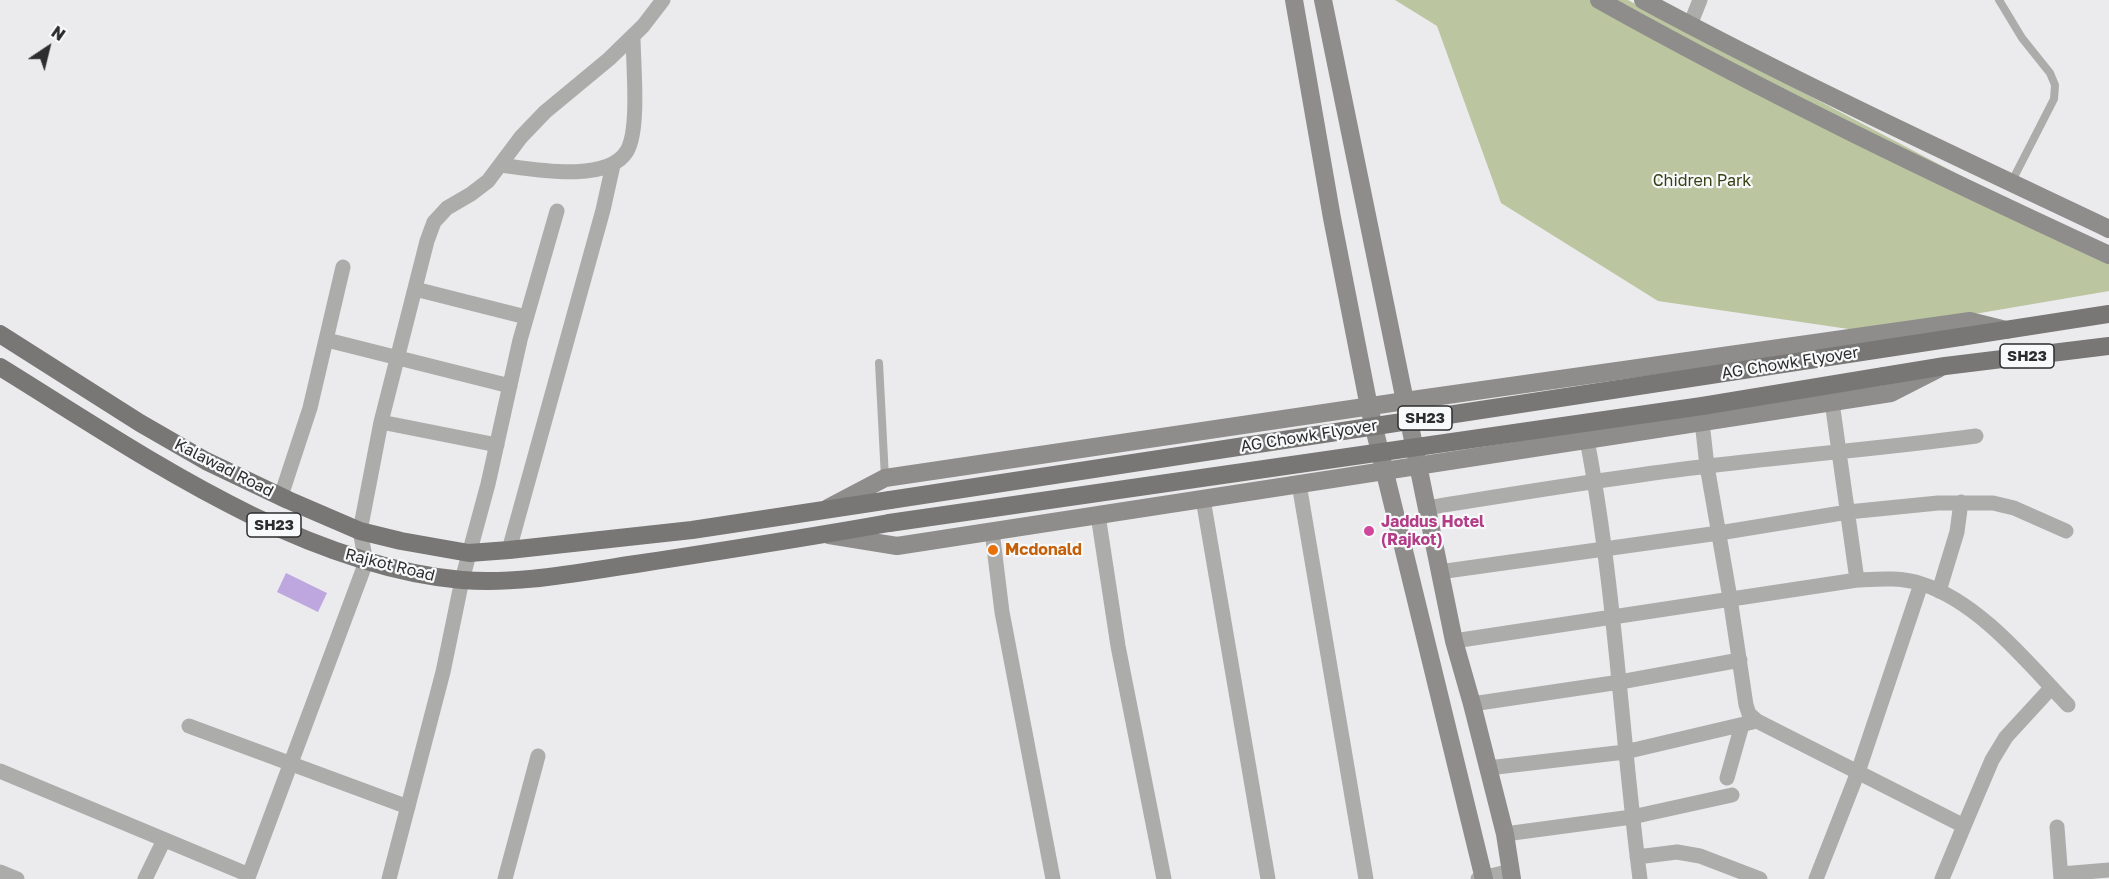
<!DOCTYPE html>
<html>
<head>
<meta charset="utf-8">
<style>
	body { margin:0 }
	#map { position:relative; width:2109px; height:879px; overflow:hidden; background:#ebebee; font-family:"Golos Text",sans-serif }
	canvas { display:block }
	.north { position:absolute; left:18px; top:18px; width:60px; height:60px; -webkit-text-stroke:4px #f8f9fb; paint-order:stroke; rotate:35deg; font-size:16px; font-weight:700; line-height:24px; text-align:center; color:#2d2d2e }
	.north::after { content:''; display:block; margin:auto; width:21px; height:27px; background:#2d2d2e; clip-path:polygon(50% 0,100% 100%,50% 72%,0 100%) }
</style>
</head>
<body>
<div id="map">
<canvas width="2109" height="879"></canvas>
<div class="north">N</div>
</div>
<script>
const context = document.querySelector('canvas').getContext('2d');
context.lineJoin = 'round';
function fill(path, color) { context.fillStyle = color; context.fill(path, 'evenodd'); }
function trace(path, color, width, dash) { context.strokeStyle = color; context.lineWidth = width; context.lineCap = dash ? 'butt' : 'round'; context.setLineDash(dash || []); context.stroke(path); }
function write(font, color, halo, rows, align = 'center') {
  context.font = font + ' "Golos Text",sans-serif'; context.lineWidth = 4.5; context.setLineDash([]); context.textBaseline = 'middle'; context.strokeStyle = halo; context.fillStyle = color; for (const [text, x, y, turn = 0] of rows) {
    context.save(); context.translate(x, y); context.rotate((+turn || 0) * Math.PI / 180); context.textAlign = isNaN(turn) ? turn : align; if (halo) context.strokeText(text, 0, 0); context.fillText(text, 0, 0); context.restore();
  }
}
const green = new Path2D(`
	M1395 0H1628L2109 254V291L1869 332 1658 301 1501 203 1437 26Z`);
const building = new Path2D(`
	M286 573 327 593 318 612 277 592Z`);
const lane = new Path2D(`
	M1999 0 2022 38 2050 73 2055 85 2054 99 2011 183
	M879 363 885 478`);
const street = new Path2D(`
	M1690 25 1700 0
	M500 165C532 169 607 184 627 151 640 129 633 62 633 36
	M415 289 526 317
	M327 340 510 386
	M1832 402 1857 580
	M381 422 497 445
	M1702 422 1707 466 1730 598 1746 705 1749 714 1757 721 1964 826 1992 760 2006 737 2051 688
	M1587 440C1615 585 1621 733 1640 879
	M1299 484 1366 879
	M281 496 310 408 343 267
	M1203 499 1268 879
	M1426 508C1520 493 1614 477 1709 466 1798 455 1887 448 1976 436
	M1098 515 1118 646 1164 879
	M992 531 1002 612 1053 879
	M509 550 603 210 613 165
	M1439 572 1719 533 1848 512 1938 503H1993L2014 508 2066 531
	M1939 591 1957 532 1961 502
	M1454 641 1857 580C1879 579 1901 577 1922 584 1979 602 2028 663 2068 705
	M1472 704 1620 682 1740 660
	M189 726 408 807
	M1488 768 1625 752 1757 721
	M0 771 249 875 366 562 360 531 381 422 427 241 434 222 447 208 471 194 488 181 521 137 545 112 609 59 643 26 663 0
	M1727 778 1742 725
	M2057 827 2061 879
	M1505 834 1632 817 1732 795
	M1637 857 1677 852 1700 856 1760 879
	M0 872 17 879
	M2061 874 2109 870
	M145 879 164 840
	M389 879 443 672 462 580 488 484 520 340 557 211
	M505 879 538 756
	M1478 879 1511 871
	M1816 879 1858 772 1921 584
	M1942 879 1964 826`);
const secondary = new Path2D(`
	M1294 0 1332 218 1369 407 1484 879
	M1323 0 1454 641 1472 704 1505 834 1512 879
	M1599 0C1765 93 1936 175 2109 255
	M1643 0C1795 82 1953 155 2109 229
	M828 508 885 478 1405 401 1970 321 2006 330
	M829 535 897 546 1891 393 1938 369`);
const primary = new Path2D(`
	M0 334 140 423 206 461 288 500 360 531 401 541 469 553 509 550 692 530 890 500
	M1960 337 2109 314
	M0 367C138 452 297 565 462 580 517 585 581 572 636 564 721 551 805 538 889 523
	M1884 376 1945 366 2109 346`);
const primaryBridge = new Path2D(`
	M890 500 1960 337
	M889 523 1702 406 1884 376`);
const markers = [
	[1369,531,6,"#d1479c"],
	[993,550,6,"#e8710a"]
];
const shields = [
	[2027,356,54],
	[1425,418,54],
	[274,525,54]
];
const shieldNames = [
	["SH23",2027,356],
	["SH23",1425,418],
	["SH23",274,525]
];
const parkNames = [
	["Chidren Park",1702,181]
];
const streetNames = [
	["AG Chowk Flyover",1790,363,-9],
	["AG Chowk Flyover",1309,436,-9],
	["Kalawad Road",224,468,27],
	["Rajkot Road",390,565,14]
];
const hotelNames = [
	["Jaddus Hotel",1381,522],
	["(Rajkot)",1381,540]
];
const foodNames = [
	["Mcdonald",1005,550]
];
fill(green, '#bbc5a0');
fill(building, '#bea7df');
trace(lane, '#acacab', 8);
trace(street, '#acacab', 15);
trace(secondary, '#8e8d8b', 18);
trace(primary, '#787775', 18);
trace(primaryBridge, '#787775', 18);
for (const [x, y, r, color] of markers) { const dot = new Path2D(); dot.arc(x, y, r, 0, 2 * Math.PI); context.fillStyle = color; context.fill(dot); trace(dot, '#f8f9fb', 2); }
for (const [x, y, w] of shields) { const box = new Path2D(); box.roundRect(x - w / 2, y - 12, w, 24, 4.5); context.fillStyle = '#f8f9fb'; context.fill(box); trace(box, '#2d2d2e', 1.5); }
write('bold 15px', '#2d2d2e', null, shieldNames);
write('16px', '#364013', '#f8f9fb', parkNames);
write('16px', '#2d2d2e', '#f8f9fb', streetNames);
write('bold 16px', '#b23c85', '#f8f9fb', hotelNames, 'left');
write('bold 16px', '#c56008', '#f8f9fb', foodNames, 'left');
</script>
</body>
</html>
